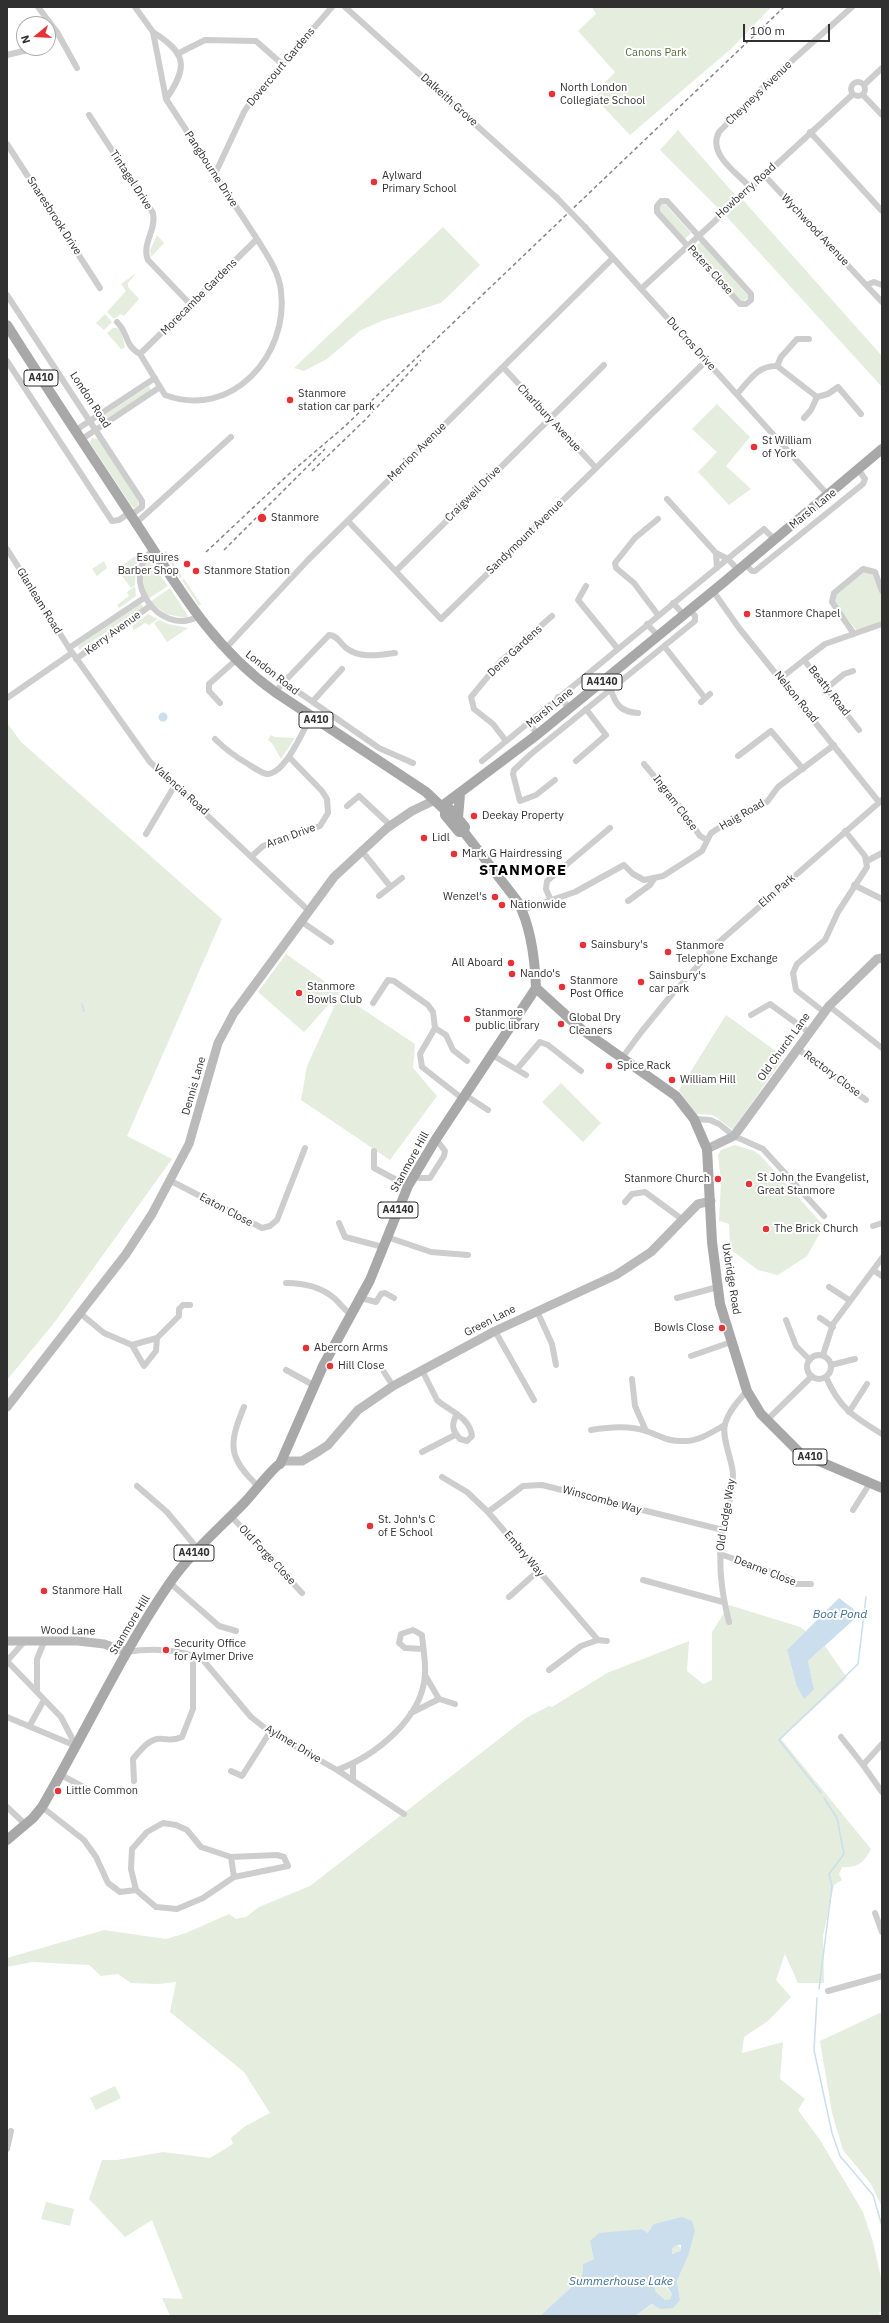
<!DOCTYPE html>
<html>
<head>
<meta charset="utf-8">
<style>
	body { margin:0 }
	#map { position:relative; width:889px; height:2323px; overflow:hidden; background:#fff; font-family:"IBM Plex Sans",sans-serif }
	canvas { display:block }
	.frame { position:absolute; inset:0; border:8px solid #303030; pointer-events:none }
	.north { position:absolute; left:16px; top:16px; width:40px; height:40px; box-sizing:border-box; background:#fff; border:1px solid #acacac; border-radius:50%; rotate:252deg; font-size:11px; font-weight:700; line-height:16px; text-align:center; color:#303030 }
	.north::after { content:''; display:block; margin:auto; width:14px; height:18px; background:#e83037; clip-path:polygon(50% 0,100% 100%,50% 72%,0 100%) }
	.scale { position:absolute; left:743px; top:24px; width:87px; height:18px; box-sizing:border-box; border:2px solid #303030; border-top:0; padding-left:5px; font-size:12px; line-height:14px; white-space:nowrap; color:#303030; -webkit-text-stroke:3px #fff; paint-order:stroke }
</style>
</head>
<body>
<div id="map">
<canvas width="889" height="2323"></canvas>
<div class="frame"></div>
<div class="north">N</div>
<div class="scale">100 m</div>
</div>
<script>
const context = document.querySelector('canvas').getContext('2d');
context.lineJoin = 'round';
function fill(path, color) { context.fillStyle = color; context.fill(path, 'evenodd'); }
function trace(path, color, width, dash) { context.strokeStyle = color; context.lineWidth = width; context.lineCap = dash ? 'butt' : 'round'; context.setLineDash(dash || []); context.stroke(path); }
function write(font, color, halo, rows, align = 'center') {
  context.font = font + ' "IBM Plex Sans",sans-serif'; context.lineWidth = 4; context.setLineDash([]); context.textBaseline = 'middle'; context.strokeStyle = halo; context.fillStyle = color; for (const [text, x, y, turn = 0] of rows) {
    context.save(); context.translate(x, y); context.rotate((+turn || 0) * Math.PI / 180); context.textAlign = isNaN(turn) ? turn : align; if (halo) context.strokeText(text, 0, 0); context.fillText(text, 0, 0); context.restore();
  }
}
const green = new Path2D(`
	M592 7H771L732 48 630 135 595 98 602 90 600 88 615 72 578 31 596 14Z
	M678 130 736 196 720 210 660 150Z
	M743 200 882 356V387L726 216Z
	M664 203 691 233 685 239 658 209Z
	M443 227 480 265 441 303 384 320 361 330 327 359 304 371 294 368Z
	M157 235 164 243 151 257 150 250Z
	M701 242 749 297 742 302 693 248Z
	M136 273 128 283V287L139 299 124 316 121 314 114 319 107 312 126 291 121 284Z
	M105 314 112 322 104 330 96 323Z
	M113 328H117L121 331 125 346 124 348 121 349 107 333Z
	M149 386 151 390 100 424 97 420Z
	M717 404 750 437 726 466 751 489 729 505 698 472 717 452 692 429Z
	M92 438 98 439 139 500 138 507 134 508 131 505 90 443Z
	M166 551 182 576 180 578 164 552Z
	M141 552 136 566 135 585 131 588 117 569Z
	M148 559 168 586 148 599C144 587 139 570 148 559Z
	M104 561 107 568 97 576 92 569Z
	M864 571 872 573 882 597V621L857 631 835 603 836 594Z
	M184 579 201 604 199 606 182 580Z
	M135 586 136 596 119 608 117 605 129 596 127 592Z
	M170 588 188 616 186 618 166 614 150 602Z
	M140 604 143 605V608L79 650 78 646Z
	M148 614 158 619 149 625 145 623 134 630 132 626Z
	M159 620 168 624 188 628 167 642 154 623Z
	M7 723 21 742 222 919 127 1136 172 1159 54 1323 7 1380Z
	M271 735 275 737 295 738 281 759 272 743 268 740Z
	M286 954 340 992 304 1032 258 992Z
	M340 994 415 1044 413 1068 437 1096 390 1160 301 1100 307 1066Z
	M726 1015 784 1057 733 1130 713 1115 695 1114 679 1090Z
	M561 1083 601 1123 583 1142 542 1102Z
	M735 1145 754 1151 760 1155 824 1226 807 1256 778 1275 758 1270 730 1249 729 1224 719 1221 721 1181 718 1155 721 1150Z
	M729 1605 800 1627 806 1631 787 1650 796 1684 814 1689 808 1661 825 1646 847 1678 781 1739 871 1849C864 1863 857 1868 842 1867L839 1874 842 1880 834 1885 823 1936 824 1983H798L785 1954 776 1980 791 1997 768 2021 744 2037 742 2053 783 2042 780 2079 805 2099 798 2110 820 2140 863 2212 873 2242 882 2282V2311L879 2313 881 2316H635L653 2304 660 2309 675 2304 680 2300 677 2281 689 2254 695 2231 648 2233 642 2229 624 2231 594 2259 583 2264 582 2277 540 2316H170L162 2298 183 2299 152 2220 125 2237 89 2199 102 2160H117L163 2152 210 2158 233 2144 231 2138 244 2127 270 2113 244 2072 170 2012 176 1982 158 1984 131 1983 118 1974 101 1976 89 1965 32 1962 7 1967V1958L104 1930 166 1939 186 1933 229 1914 236 1919 246 1917 259 1907 310 1886 526 1718 549 1706 552 1707 607 1673 689 1641 687 1671 703 1684 712 1680V1632Z
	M882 2012V2207L871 2184 843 2150 832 2113 820 2041Z
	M115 2086 121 2098 96 2110 90 2098Z
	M46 2202 74 2209 70 2226 41 2219Z
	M671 2250a5 5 0 1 1 10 0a5 5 0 1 1-10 0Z
	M658 2283 663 2284 672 2294 670 2299 665 2300 655 2291V2286Z`);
const water = new Path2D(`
	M158.5 717a4.5 4.5 0 1 1 9 0a4.5 4.5 0 1 1-9 0Z
	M839 1598 860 1614 808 1661 814 1689 804 1699 796 1684 787 1650Z
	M682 2217 692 2221 695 2231 689 2254 677 2281 680 2300 673 2308 660 2309 652 2304 635 2316H540L582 2277 583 2264 594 2259 590 2241 599 2233 642 2229 648 2233 654 2224ZM677 2245H681V2251L672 2254V2248ZM658 2283 667 2287 672 2294 670 2299 665 2300 655 2291V2286Z`);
const stream = new Path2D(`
	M82 1004 84 1011
	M821 1793 779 1740 858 1664 866 1597
	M819 1989 832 1886 829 1874 844 1854 837 1818 824 1798
	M817 1998 814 2050 832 2133 840 2156 873 2195 882 2226`);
const street = new Path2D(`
	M38 7 57 32 77 68
	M135 7 153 32 166 99 257 239C267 255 279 272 281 291 289 355 232 420 165 395L140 354 257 239
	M345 7 557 198
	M153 32C186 53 189 66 166 99
	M48 40 57 32
	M179 53 205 40 256 41 282 64
	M7 55 36 48
	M851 89a7 7 0 1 1 14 0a7 7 0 1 1-14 0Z
	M864 85 882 68
	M863 95 882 115
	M89 115 153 213C157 230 141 244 148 260L190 304
	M810 132 882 211
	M7 144 100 288
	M215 174 244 112 253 98 332 7
	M764 175 866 285 874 282 882 285
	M751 188C737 173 707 154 719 132L766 84 852 7
	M661 201H667L751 294V300L746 304H740L657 212V206Z
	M585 227 828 495
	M866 285 882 302
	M641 289 852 95
	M7 295 142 501V507L131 515
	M117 322C130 335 123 344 140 354
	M7 361 112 521 119 520 129 513
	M777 366 781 357 797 339H809
	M503 367 596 468
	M737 394C749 381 758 365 777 366L817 397
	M804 418 811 410 817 397 828 394 838 387 861 414
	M76 430 155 378
	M82 439 160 387
	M667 499 716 553 717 568
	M348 521 441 619 706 361
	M136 523 231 437
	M7 549 69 648 150 762 309 911
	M153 550C118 577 159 637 197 617
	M716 553 728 559 738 570
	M745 564 752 571H755L863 484 865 479 858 469
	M396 571 604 365
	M586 586 578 600 618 649
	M713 591 739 628 879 802
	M673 603 684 615
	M658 615 634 583 616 568 615 563 635 538 658 519
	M647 624 658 636
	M854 634 832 602 834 593 863 569 875 572 882 591
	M664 646 705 698
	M69 648 144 598
	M225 649 308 560 613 258
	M76 659 150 606
	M781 678 804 660
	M284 682 329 635C337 635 340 643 346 648 361 659 378 655 395 653
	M827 688 844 674 853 671
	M611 690C616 706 622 712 638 713
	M275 692 284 682 379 748 413 763
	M558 697 570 708
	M7 698 72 653
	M313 701 342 669
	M701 702 710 694
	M220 703 209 691V684L236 660
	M528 723 538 734
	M859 730 804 660 825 644 882 624
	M215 739C225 749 236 757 248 764 253 767 261 773 267 774 285 774 303 731 311 716
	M506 741 493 724 474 709 471 697 500 662 552 616
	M738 756 771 731 803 769
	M482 761 764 529 774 539
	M576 761 606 735 586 709
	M644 764 680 807 700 836 707 840
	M555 780 536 795 520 801 513 774 514 770 531 754 695 621V616L690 610
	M347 806 359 796 390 825
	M146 834 175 785
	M361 850 390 886
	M252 856 263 846 320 826 328 813 327 799 322 791 289 757
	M867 861 882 853
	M854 885 882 899
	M379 896 402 878
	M551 901 546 889 547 881 610 828
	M628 901 650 885 654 879
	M522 910 575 892 624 865 633 874 644 880 663 876 702 851 711 833 749 809 767 802 778 787 834 745
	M302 922 331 942
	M678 988 719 942 882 800
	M373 1003 388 980 394 981 428 1005 433 1012 435 1028 420 1054 422 1067 463 1099
	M829 1006 882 1048
	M824 1012 796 990 793 973 797 964 825 940 838 912 867 867 865 856 845 831
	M751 1015 770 1004 810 1033
	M435 1028 446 1035 453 1050 467 1061
	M798 1049 866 1100
	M492 1055 526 1075
	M622 1058 642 1031 673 993
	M517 1069 540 1042 548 1045 581 1071
	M465 1095 488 1110
	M694 1119 710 1120 719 1124 734 1136 763 1149 824 1216
	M374 1151V1168L408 1186
	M415 1173 419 1178H430L444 1156 445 1151 436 1139
	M171 1181 262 1228 270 1226 277 1220 305 1148
	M625 1202 632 1194 645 1192 683 1220
	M339 1223 345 1237 383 1247
	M873 1226 882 1223
	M387 1237 431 1252 468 1255
	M873 1270 882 1276
	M286 1283C302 1283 321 1287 334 1298 341 1304 343 1309 352 1315
	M829 1287 849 1300
	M361 1298 376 1302 381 1294 385 1293 394 1298
	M677 1298 718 1287
	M537 1311 552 1344 556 1365
	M81 1314 104 1333 132 1345 157 1338 156 1351 144 1366 132 1345
	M820 1318 833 1327
	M786 1320 796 1346 810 1360
	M495 1331 534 1400
	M157 1338 179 1316V1309L183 1305H190
	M823 1355 833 1324 882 1258
	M807 1367a12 12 0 1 1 24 0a12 12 0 1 1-24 0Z
	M691 1356 731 1342
	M831 1365 855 1359
	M286 1370 315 1386
	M422 1370 437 1400C449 1411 470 1417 472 1436L467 1441 460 1439C452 1430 451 1425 457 1414
	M384 1372 393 1386
	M826 1377C839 1408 854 1417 882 1434
	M632 1379 635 1406 646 1431
	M244 1407C228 1445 228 1458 259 1487
	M849 1412 867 1384
	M766 1421 812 1376
	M591 1430C609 1427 629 1425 646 1431 661 1436 668 1442 685 1441 699 1441 712 1432 725 1425
	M422 1452 455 1435
	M442 1477 467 1492 488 1512 598 1640 581 1646 549 1670
	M137 1486 167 1512 197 1548
	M853 1510 870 1483
	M488 1512 523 1486 542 1485 723 1530
	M231 1516 302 1593
	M720 1554 791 1579 794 1584H811
	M643 1580 723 1602
	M170 1583 219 1626 236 1631
	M509 1597 538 1571
	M729 1622C721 1591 717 1561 723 1529 727 1511 733 1494 733 1475 733 1461 721 1438 725 1424 729 1411 738 1401 747 1391
	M598 1640 607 1641
	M24 1642 7 1661 61 1717 76 1746
	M127 1652C150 1648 183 1649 203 1660L251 1717 270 1732 337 1770 404 1814
	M425 1675 439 1699
	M37 1691V1659L44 1642
	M411 1713 439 1699 455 1704
	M7 1717 76 1746
	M30 1725 44 1700
	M841 1737 863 1765
	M882 1744 863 1765 882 1792
	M337 1770C375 1756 422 1719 425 1675 426 1662 423 1648 422 1635L413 1630 401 1634 399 1643 405 1648 423 1649
	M231 1771 242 1776 270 1732
	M61 1775 89 1790
	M353 1780V1764
	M134 1781 133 1759C139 1752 147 1741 157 1739 167 1738 172 1742 182 1737L193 1709V1655
	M7 1807 26 1825
	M42 1807 84 1840 96 1857 108 1883 120 1892 136 1890 156 1907 177 1909 203 1898 234 1877 288 1866 284 1857 277 1855 231 1857 201 1847 187 1830 176 1825 163 1823 147 1832 132 1849 131 1869 136 1890
	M231 1857 234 1877
	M875 1913 882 1932
	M828 1991 882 1976
	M7 2149 11 2131`);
const secondary = new Path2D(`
	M707 1149 734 1136 829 1006 877 959 882 958
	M7 1407 126 1254 152 1214 189 1144 218 1043 234 1013 334 877 387 828 412 811 435 800
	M281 1461H302L319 1451 328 1445 358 1410 393 1386 495 1331 616 1275 651 1252 698 1204 711 1201
	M7 1641H78L104 1644 127 1652`);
const primary = new Path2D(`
	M7 325C49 392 93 457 136 523 178 587 211 646 275 692L426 792 445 810V815L459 832H464
	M442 806 538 734 724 582 882 449
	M445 810 450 809 465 827 464 832 518 902C531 927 535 960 536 988
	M458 818 460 794
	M536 988 581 1029 676 1096 694 1119 707 1149 712 1242 720 1304 747 1391 761 1414 800 1453 882 1488
	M7 1840 33 1818 42 1807C85 1733 121 1654 169 1584 191 1552 219 1529 245 1502 252 1495 274 1466 280 1464L323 1366 370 1280 408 1186 436 1139 536 988`);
const rail = new Path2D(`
	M312 471 364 421 421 360
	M224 550 325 449
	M206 552 289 474 344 427 784 7`);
const streetBridge = new Path2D(`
	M557 198 585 227`);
const markers = [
	[552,94,4,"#e83037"],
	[374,182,4,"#e83037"],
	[290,400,4,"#e83037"],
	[754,447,4,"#e83037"],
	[262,518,5,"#e83037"],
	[187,564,4,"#e83037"],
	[196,571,4,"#e83037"],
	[747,614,4,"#e83037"],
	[474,816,4,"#e83037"],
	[424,838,4,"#e83037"],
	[454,854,4,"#e83037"],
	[495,897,4,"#e83037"],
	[502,905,4,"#e83037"],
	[583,945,4,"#e83037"],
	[668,952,4,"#e83037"],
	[511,963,4,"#e83037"],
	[512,974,4,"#e83037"],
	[641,982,4,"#e83037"],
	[562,987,4,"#e83037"],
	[299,993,4,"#e83037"],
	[467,1019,4,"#e83037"],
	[561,1024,4,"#e83037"],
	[609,1066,4,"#e83037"],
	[672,1080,4,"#e83037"],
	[718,1179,4,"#e83037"],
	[749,1184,4,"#e83037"],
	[766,1229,4,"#e83037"],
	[722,1328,4,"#e83037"],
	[306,1348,4,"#e83037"],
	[330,1366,4,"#e83037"],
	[370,1526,4,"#e83037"],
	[44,1591,4,"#e83037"],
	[166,1650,4,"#e83037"],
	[58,1791,4,"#e83037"]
];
const shields = [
	[41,378,34],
	[602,682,40],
	[316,720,34],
	[398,1210,40],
	[810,1457,34],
	[194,1553,40]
];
const shieldNames = [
	["A410",41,378],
	["A4140",602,682],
	["A410",316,720],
	["A4140",398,1210],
	["A410",810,1457],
	["A4140",194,1553]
];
const parkNames = [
	["Canons Park",656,53]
];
const streetNames = [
	["Dovercourt Gardens",281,67,-50],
	["Cheyneys Avenue",759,93,-44],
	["Dalkeith Grove",449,100,42],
	["Pangbourne Drive",211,169,57],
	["Tintagel Drive",131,180,57],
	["Howberry Road",746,191,-42],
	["Snaresbrook Drive",54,216,57],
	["Wychwood Avenue",815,230,47],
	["Peters Close",710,270,48],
	["Morecambe Gardens",199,297,-45],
	["Du Cros Drive",691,344,48],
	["London Road",90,400,57],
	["Charlbury Avenue",549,418,47],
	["Merrion Avenue",417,452,-45],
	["Craigweil Drive",473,494,-45],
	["Marsh Lane",813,509,-39],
	["Sandymount Avenue",525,537,-44],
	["Glanleam Road",39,601,58],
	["Kerry Avenue",113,633,-36],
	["Dene Gardens",515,651,-43],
	["London Road",272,673,38],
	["Beatty Road",829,691,52],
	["Nelson Road",796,697,51],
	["Marsh Lane",550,708,-39],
	["Valencia Road",181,790,42],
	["Ingram Close",675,803,53],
	["Haig Road",742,815,-30],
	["Aran Drive",291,836,-20],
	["Elm Park",777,891,-41],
	["Old Church Lane",784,1047,-54],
	["Rectory Close",832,1074,37],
	["Dennis Lane",194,1086,-74],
	["Stanmore Hill",410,1162,-61],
	["Eaton Close",226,1210,28],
	["Uxbridge Road",731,1279,81],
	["Green Lane",490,1321,-27],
	["Winscombe Way",602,1500,15],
	["Old Lodge Way",726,1515,-81],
	["Embry Way",524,1554,50],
	["Old Forge Close",267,1555,47],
	["Dearne Close",765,1571,21],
	["Stanmore Hill",130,1625,-59],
	["Wood Lane",68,1631,1],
	["Aylmer Drive",293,1744,31]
];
const poiNames = [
	["North London",560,88],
	["Collegiate School",560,101],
	["Aylward",382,176],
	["Primary School",382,189],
	["Stanmore",298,394],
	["station car park",298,407],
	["St William",762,441],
	["of York",762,454],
	["Stanmore",271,518],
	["Esquires",179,558,"right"],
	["Barber Shop",179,571,"right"],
	["Stanmore Station",204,571],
	["Stanmore Chapel",755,614],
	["Deekay Property",482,816],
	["Lidl",432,838],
	["Mark G Hairdressing",462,854],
	["Wenzel's",487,897,"right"],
	["Nationwide",510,905],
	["Sainsbury's",591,945],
	["Stanmore",676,946],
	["Telephone Exchange",676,959],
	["All Aboard",503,963,"right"],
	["Nando's",520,974],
	["Sainsbury's",649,976],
	["car park",649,989],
	["Stanmore",570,981],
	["Post Office",570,994],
	["Stanmore",307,987],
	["Bowls Club",307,1000],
	["Stanmore",475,1013],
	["public library",475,1026],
	["Global Dry",569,1018],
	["Cleaners",569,1031],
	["Spice Rack",617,1066],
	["William Hill",680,1080],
	["St John the Evangelist,",757,1178],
	["Great Stanmore",757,1191],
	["Stanmore Church",710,1179,"right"],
	["The Brick Church",774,1229],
	["Bowls Close",714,1328,"right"],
	["Abercorn Arms",314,1348],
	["Hill Close",338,1366],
	["St. John's C",378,1520],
	["of E School",378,1533],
	["Stanmore Hall",52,1591],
	["Security Office",174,1644],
	["for Aylmer Drive",174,1657],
	["Little Common",66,1791]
];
const waterNames = [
	["Boot Pond",840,1615],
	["Summerhouse Lake",621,2282]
];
const districtNames = [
	["STANMORE",523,871]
];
fill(green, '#e5edde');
fill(water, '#cadeed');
trace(stream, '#cadeed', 1.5);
trace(street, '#cdcdcd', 6);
trace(secondary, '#bababa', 9);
trace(primary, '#a8a8a8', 10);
trace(rail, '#858585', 1.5, [4, 3]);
trace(streetBridge, '#cdcdcd', 6);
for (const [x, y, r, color] of markers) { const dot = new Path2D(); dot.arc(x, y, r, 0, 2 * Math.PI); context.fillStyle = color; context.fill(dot); trace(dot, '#fff', 1.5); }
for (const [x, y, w] of shields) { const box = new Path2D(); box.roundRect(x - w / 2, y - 8, w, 16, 3); context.fillStyle = '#fff'; context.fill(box); trace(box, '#303030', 1); }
write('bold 10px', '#303030', null, shieldNames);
write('11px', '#516d3c', '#fff', parkNames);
write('11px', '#303030', '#fff', streetNames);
write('11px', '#303030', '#fff', poiNames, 'left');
write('italic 12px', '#3c6f94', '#fff', waterNames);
context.letterSpacing = '1px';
write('bold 15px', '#000', '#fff', districtNames);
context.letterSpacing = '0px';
</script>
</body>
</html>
